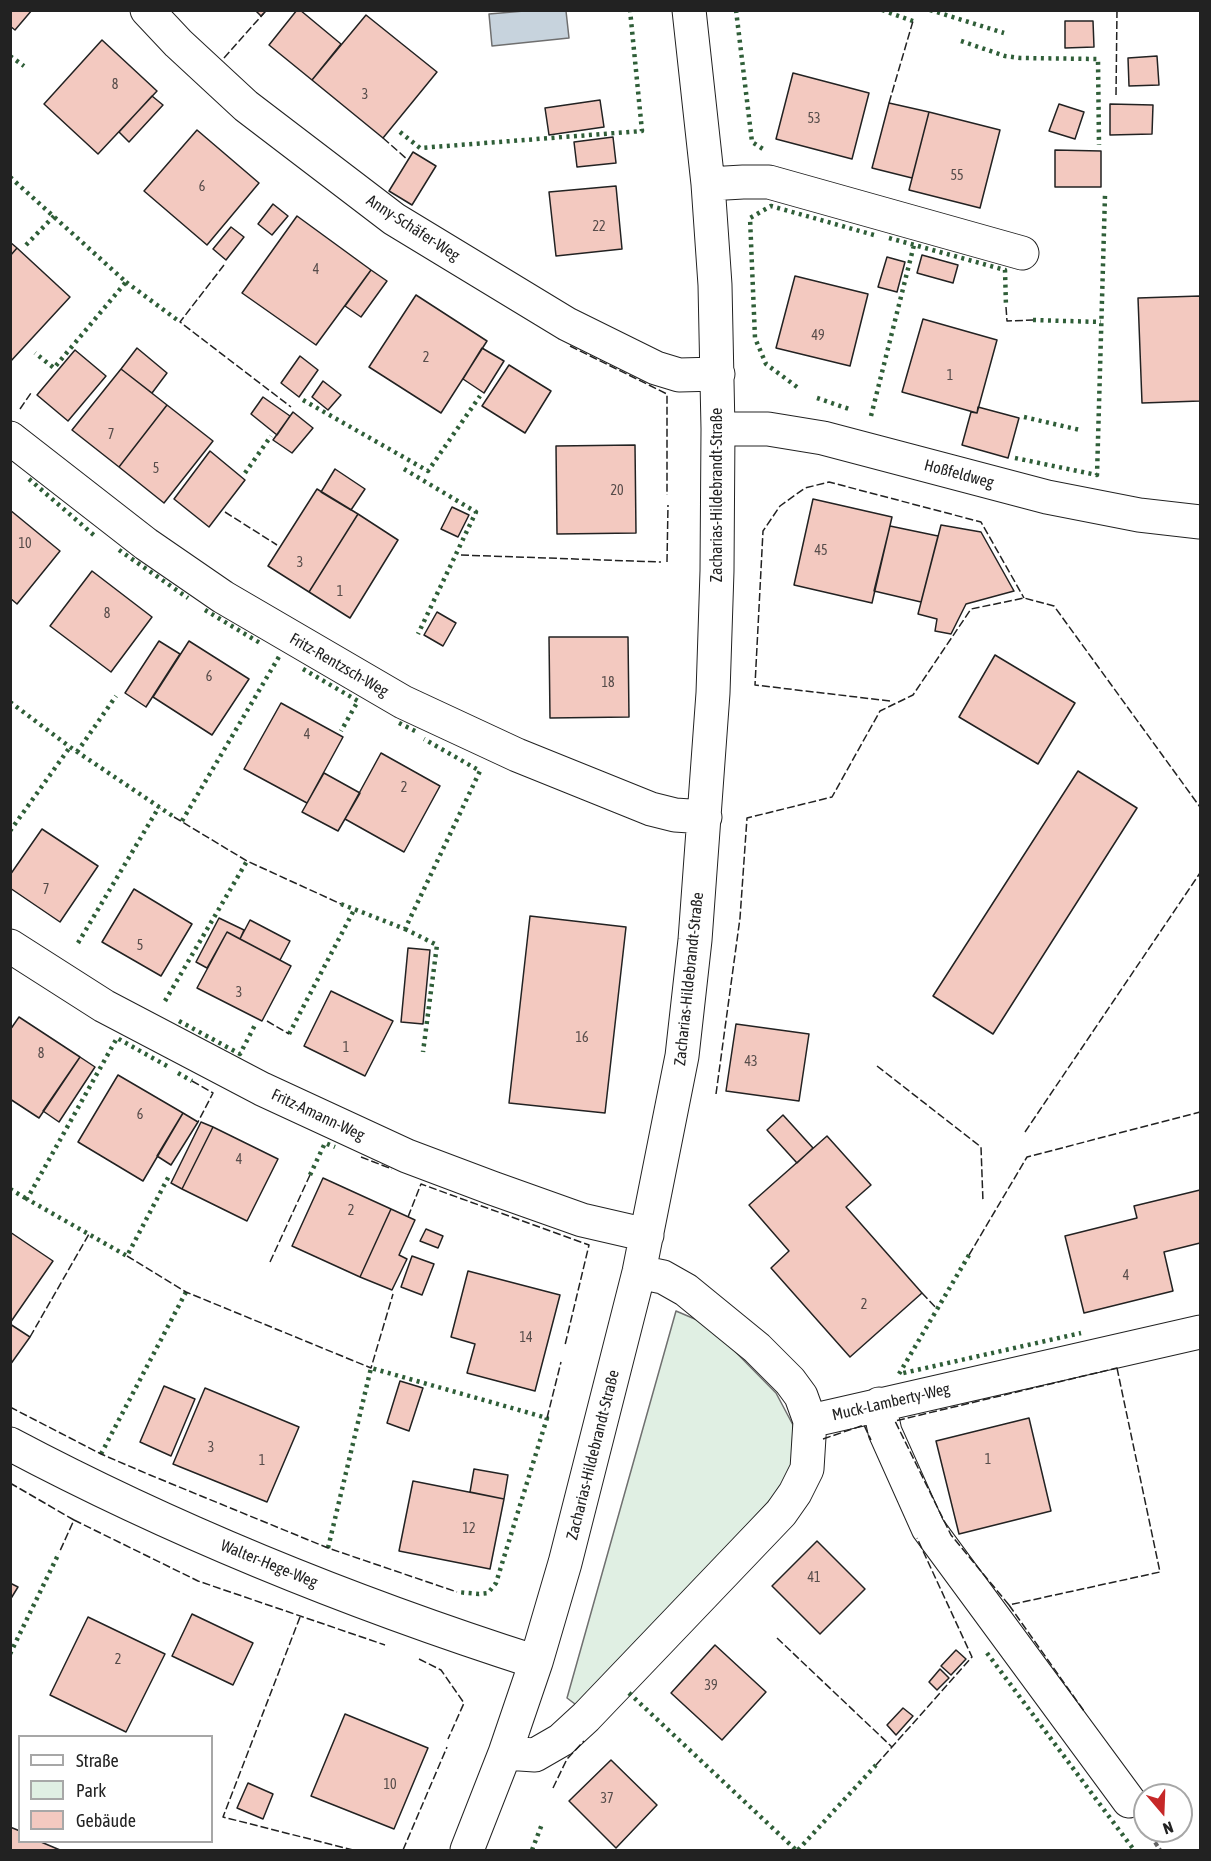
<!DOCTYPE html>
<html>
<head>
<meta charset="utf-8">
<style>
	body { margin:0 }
	#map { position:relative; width:1211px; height:1861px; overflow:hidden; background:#fff; font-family:"Asap Condensed",sans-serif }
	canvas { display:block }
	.frame { position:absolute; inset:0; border:12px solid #222; pointer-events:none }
	.legend { position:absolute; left:18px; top:1735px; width:195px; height:108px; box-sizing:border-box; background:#fff; border:2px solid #a7a7a7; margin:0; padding:8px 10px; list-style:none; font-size:18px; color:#222 }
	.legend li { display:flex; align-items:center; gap:12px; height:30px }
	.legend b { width:30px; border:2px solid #a7a7a7 }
	.north { position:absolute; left:1133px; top:1783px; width:60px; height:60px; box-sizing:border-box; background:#fff; border:2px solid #a7a7a7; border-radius:50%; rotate:161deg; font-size:16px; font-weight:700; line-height:24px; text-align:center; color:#222 }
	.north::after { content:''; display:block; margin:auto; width:21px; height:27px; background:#c62828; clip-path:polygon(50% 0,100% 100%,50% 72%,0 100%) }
</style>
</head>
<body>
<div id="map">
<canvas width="1211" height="1861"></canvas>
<div class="frame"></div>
<ul class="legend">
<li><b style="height:8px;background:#fff"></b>Straße</li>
<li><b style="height:16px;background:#e0efe3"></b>Park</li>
<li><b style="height:16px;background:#f3c9c0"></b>Gebäude</li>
</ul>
<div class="north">N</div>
</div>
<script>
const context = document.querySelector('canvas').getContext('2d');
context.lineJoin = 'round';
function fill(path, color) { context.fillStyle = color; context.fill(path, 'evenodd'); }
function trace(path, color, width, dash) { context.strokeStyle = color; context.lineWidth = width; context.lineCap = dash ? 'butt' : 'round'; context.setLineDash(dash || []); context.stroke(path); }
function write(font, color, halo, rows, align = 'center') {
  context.font = font + ' "Asap Condensed",sans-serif'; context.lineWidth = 4.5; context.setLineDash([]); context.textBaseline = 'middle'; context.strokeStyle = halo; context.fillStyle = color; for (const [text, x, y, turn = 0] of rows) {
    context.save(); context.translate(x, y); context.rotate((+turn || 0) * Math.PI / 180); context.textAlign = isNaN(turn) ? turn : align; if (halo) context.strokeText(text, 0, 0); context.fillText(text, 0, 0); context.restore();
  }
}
const green = new Path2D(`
	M676 1311 709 1325 776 1393 793 1425 792 1464 782 1487 579 1707 567 1698Z`);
const water = new Path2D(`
	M524 11H566L569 38 492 46 489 14Z`);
const building = new Path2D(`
	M10 10H32L15 30 10 26Z
	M255 10H267L261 16Z
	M297 10H300L341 44 312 80 269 45Z
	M366 15 437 72 383 138 312 80Z
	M1065 21H1093L1094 47 1065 48Z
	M102 40 157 91 98 154 44 104Z
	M1157 56 1159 85 1129 86 1128 58Z
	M793 73 869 93 852 159 776 139Z
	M152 96 163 105 129 142 119 132Z
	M600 100 604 127 549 135 545 108Z
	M889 103 929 112 912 178 872 168Z
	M1059 104 1084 112 1075 139 1049 131Z
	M1110 104 1153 105 1152 134 1110 135Z
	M929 112 1000 130 980 208 909 190Z
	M197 130 259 183 207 245 144 191Z
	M613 137 616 163 577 167 574 142Z
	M1055 150 1101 151V187H1055Z
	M413 152 436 166 412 205 389 191Z
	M616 186 622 249 556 256 549 192Z
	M273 204 288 216 272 235 258 224Z
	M297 216 371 270 316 345 242 293Z
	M231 227 244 237 226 260 213 249Z
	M10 242 17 248 10 256Z
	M17 248 70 297 10 362V256Z
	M922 255 958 265 953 283 917 273Z
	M887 257 905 262 897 292 878 287Z
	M371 270 387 281 361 317 345 306Z
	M795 276 868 294 850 366 776 348Z
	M416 295 487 341 441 413 369 367Z
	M1200 296V401L1142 403 1138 298Z
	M923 319 997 340 977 413 902 392Z
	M137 348 167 373 152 393 121 369Z
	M482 348 504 361 484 393 463 379Z
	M75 350 106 376 68 421 37 395Z
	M300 356 318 370 299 397 281 383Z
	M509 365 551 391 525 433 482 406Z
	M121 369 167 405 119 467 72 430Z
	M323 381 341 395 328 410 312 397Z
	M263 397 290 416 277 435 251 414Z
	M167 405 213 441 164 503 119 467Z
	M978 407 1019 418 1008 458 962 445 971 412 977 413Z
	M293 412 313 428 292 453 273 440Z
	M635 445 636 533 557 534 556 446Z
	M210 451 245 480 209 527 174 499Z
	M335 469 365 489 351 510 321 492Z
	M317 489 358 514 309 592 268 566Z
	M813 499 892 517 872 603 794 585Z
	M452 507 469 515 458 537 441 529Z
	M10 510 60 551 17 604 10 598Z
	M358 514 398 540 350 618 309 592Z
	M941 525 981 532 1014 591 966 604 951 634 935 631 937 619 918 614Z
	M890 526 938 536 921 602 874 591Z
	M92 571 152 617 111 672 50 626Z
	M437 612 456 623 443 646 424 635Z
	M549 637H628L629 717 550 718Z
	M159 641 180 654 146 707 125 693Z
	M189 641 249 679 212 735 153 697Z
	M995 655 1075 703 1038 764 959 717Z
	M281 703 343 737 307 803 244 769Z
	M381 753 440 786 404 852 345 819Z
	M1078 771 1137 808 993 1034 933 996Z
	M324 773 360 793 338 831 302 812Z
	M42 829 98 866 60 922 10 888V875Z
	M134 889 192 924 161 976 102 942Z
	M530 916 626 927 605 1113 509 1103Z
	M219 918 244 930 240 939 227 932 207 968 196 962Z
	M250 920 290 941 280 960 240 939Z
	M227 932 291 966 262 1021 197 988Z
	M408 948 430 950 423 1024 401 1022Z
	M331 991 393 1021 365 1076 304 1046Z
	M19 1017 80 1057 39 1118 10 1099V1030Z
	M736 1024 809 1034 799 1101 726 1091Z
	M80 1057 95 1067 59 1122 43 1111Z
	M118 1075 183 1113 143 1181 78 1142Z
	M183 1113 198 1122 171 1165 157 1156Z
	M783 1115 813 1148 797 1163 767 1130Z
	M201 1122 213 1127 182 1189 171 1183Z
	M213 1127 278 1159 247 1221 182 1189Z
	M827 1136 871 1185 846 1207 922 1293 850 1357 771 1268 789 1251 749 1205Z
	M323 1178 391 1209 360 1277 292 1246Z
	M1200 1190V1243L1164 1252 1173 1291 1084 1313 1065 1236 1137 1218 1134 1206Z
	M391 1209 415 1220 399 1255 407 1259 392 1290 360 1277Z
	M426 1229 443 1236 438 1248 420 1241Z
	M10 1232 53 1261 10 1323Z
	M412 1256 434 1264 422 1295 401 1287Z
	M468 1271 560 1295 535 1391 467 1373 475 1344 451 1337Z
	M10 1324 30 1337 10 1365Z
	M400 1381 423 1388 409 1431 387 1423Z
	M164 1386 195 1399 171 1456 140 1442Z
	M205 1388 299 1427 267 1502 173 1464Z
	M1029 1418 1051 1511 959 1534 936 1441Z
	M474 1469 508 1475 504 1499 470 1492Z
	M413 1481 504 1499 490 1569 399 1551Z
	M817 1541 865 1589 820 1634 772 1586Z
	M10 1583 18 1587 10 1600Z
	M192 1614 253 1643 233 1685 172 1656Z
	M88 1617 165 1654 126 1732 50 1695Z
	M715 1645 766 1692 722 1740 671 1693Z
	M956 1650 966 1659 951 1675 941 1666Z
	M940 1669 949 1678 937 1690 929 1682Z
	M903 1708 913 1716 896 1735 887 1725Z
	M345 1714 428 1748 394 1829 311 1796Z
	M611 1760 657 1805 616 1848 569 1801Z
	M248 1783 273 1794 263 1819 237 1808Z
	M10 1827 20 1831V1842H41L60 1850H10Z`);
const path = new Path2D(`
	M1151 1836 1160 1850`);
const minor = new Path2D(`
	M147 10 178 43 246 106 394 219 567 324 656 368 679 375 718 374
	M708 184 743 182H769L1022 253
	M718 429H768L823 438 1047 497 1139 515 1200 522
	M10 438 146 544 223 597 403 702 517 755 651 809 675 815 705 817
	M10 946 104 1006 262 1089 407 1156 492 1188 582 1220 647 1235
	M879 1404 885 1432 928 1528 1129 1801
	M810 1421 1200 1332
	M10 1444C178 1533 355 1604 536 1662
	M505 1753 535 1755 561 1740 586 1717 781 1513 795 1493 807 1469 810 1421 801 1396 790 1381 757 1348 686 1290 663 1277 639 1272
	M467 1850 505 1753 536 1662 565 1563 639 1272 682 1056 695 940 713 693 717 571 718 429 715 285 708 184 689 10`);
const hedge = new Path2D(`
	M736 10 752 142 763 149
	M882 10 913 21
	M930 10 1004 33
	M961 41 1005 56 1020 58 1098 59 1099 145
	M10 56 24 66
	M400 132 420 148 642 131 630 10
	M10 177 126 282 54 368 35 353
	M889 238 1005 270 1006 307
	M26 245 54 216
	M126 282 180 322
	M1033 320 1101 322
	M797 387 766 364 755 338 750 218 771 206 874 235
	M817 398 849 409
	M303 400 428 471 480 396
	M871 416 914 245
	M1024 417 1080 430
	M1015 458 1097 475 1105 195
	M404 469 476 512 418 634
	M245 473 271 436
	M29 479 96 537
	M119 550 188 598
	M205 610 260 643
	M303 669 358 701 341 731
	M10 702 70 747 174 817
	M399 723 417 732
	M77 752 116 696
	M182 821 280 655
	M10 831 70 747
	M341 904 405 929 480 771 424 739
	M405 929 437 945 423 1052
	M78 943 159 807
	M165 1001 247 861
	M179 1021 240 1054 255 1025
	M289 1034 354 910
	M167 1066 117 1038 27 1199 127 1256 170 1174
	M178 1073 192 1081
	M310 1175 325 1143 335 1147
	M10 1189 27 1199
	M969 1255 899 1374 1081 1333
	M101 1454 186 1292
	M328 1548 371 1368 547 1418 496 1583 488 1593 479 1594 457 1592
	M987 1653 1134 1850
	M10 1654 59 1553
	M629 1693 796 1850
	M532 1850 542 1824
	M798 1850 876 1765`);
const fence = new Path2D(`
	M224 58 264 13
	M1116 95 1117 10
	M889 103 913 21
	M383 138 408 160
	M224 265 180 322 291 407
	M1006 307 1007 321 1033 320
	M570 346 667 394V495
	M20 409 31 393
	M225 512 277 545
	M461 555 661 562
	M667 562 668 505
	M890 701 755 685 763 531 780 506 805 488 829 482 981 522 1024 598
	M174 817 247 861 341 904
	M267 1021 289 1034
	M877 1066 981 1147 983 1202
	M192 1081 213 1093 198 1122
	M716 1094 740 918 747 818 832 797 880 711 913 695 971 609 1024 598 1054 606 1200 807
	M1025 1132 1200 873
	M361 1157 392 1169
	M408 1217 421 1184 589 1245 565 1345
	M969 1255 1027 1157 1200 1112
	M127 1256 186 1292 371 1368 393 1294
	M270 1262 310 1175
	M922 1293 937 1309
	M30 1337 89 1234
	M1117 1368 1160 1572 1009 1605 951 1535 895 1421Z
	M10 1407 101 1454 150 1475 328 1548 457 1592
	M547 1418 561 1362
	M823 1439 864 1425 871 1440
	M10 1483 74 1520 59 1553
	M74 1520 198 1581 385 1645
	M1009 1605 1084 1711
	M300 1617 223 1817 353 1850
	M777 1638 892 1747
	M419 1659 441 1670 464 1703 448 1739
	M876 1765 972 1657 917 1538
	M553 1788 567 1759 584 1741
	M403 1850 447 1747`);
const numberNames = [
	["8",115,85],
	["3",365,95],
	["53",814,119],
	["55",957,176],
	["6",202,187],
	["22",599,227],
	["4",316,270],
	["49",818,336],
	["2",426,358],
	["1",950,376],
	["7",111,435],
	["5",156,469],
	["20",617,491],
	["10",25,544],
	["45",821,551],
	["3",300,563],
	["1",340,592],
	["8",107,614],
	["6",209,677],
	["18",608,683],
	["4",307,735],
	["2",404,788],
	["7",46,890],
	["5",140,946],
	["3",239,993],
	["16",582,1038],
	["1",346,1048],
	["8",41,1054],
	["43",751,1062],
	["6",140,1115],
	["4",239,1160],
	["2",351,1211],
	["4",1126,1276],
	["2",864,1305],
	["14",526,1338],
	["3",211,1448],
	["1",988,1460],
	["1",262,1461],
	["12",469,1529],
	["41",814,1578],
	["2",118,1660],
	["39",711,1686],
	["10",390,1785],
	["37",607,1799]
];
const streetNames = [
	["Anny-Schäfer-Weg",413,228,33],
	["Hoßfeldweg",959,474,15],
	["Zacharias-Hildebrandt-Straße",717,495,-90],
	["Fritz-Rentzsch-Weg",339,665,30],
	["Zacharias-Hildebrandt-Straße",689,979,-84],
	["Fritz-Amann-Weg",318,1115,25],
	["Muck-Lamberty-Weg",891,1402,-13],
	["Zacharias-Hildebrandt-Straße",593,1455,-76],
	["Walter-Hege-Weg",269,1564,22]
];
fill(green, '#e0efe3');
trace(green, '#6f6f6f', 1.5);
fill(water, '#c7d3dd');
trace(water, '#6f6f6f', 1.5);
fill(building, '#f3c9c0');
trace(building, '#222', 1.5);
trace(minor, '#222', 35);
trace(path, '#646464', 4, [4.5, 3]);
trace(minor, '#fff', 33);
trace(hedge, '#2f5e38', 4.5, [3, 4.5]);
trace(fence, '#222', 1.5, [8, 3]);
write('14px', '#564c4a', null, numberNames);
write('16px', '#222', '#fff', streetNames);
</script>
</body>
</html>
